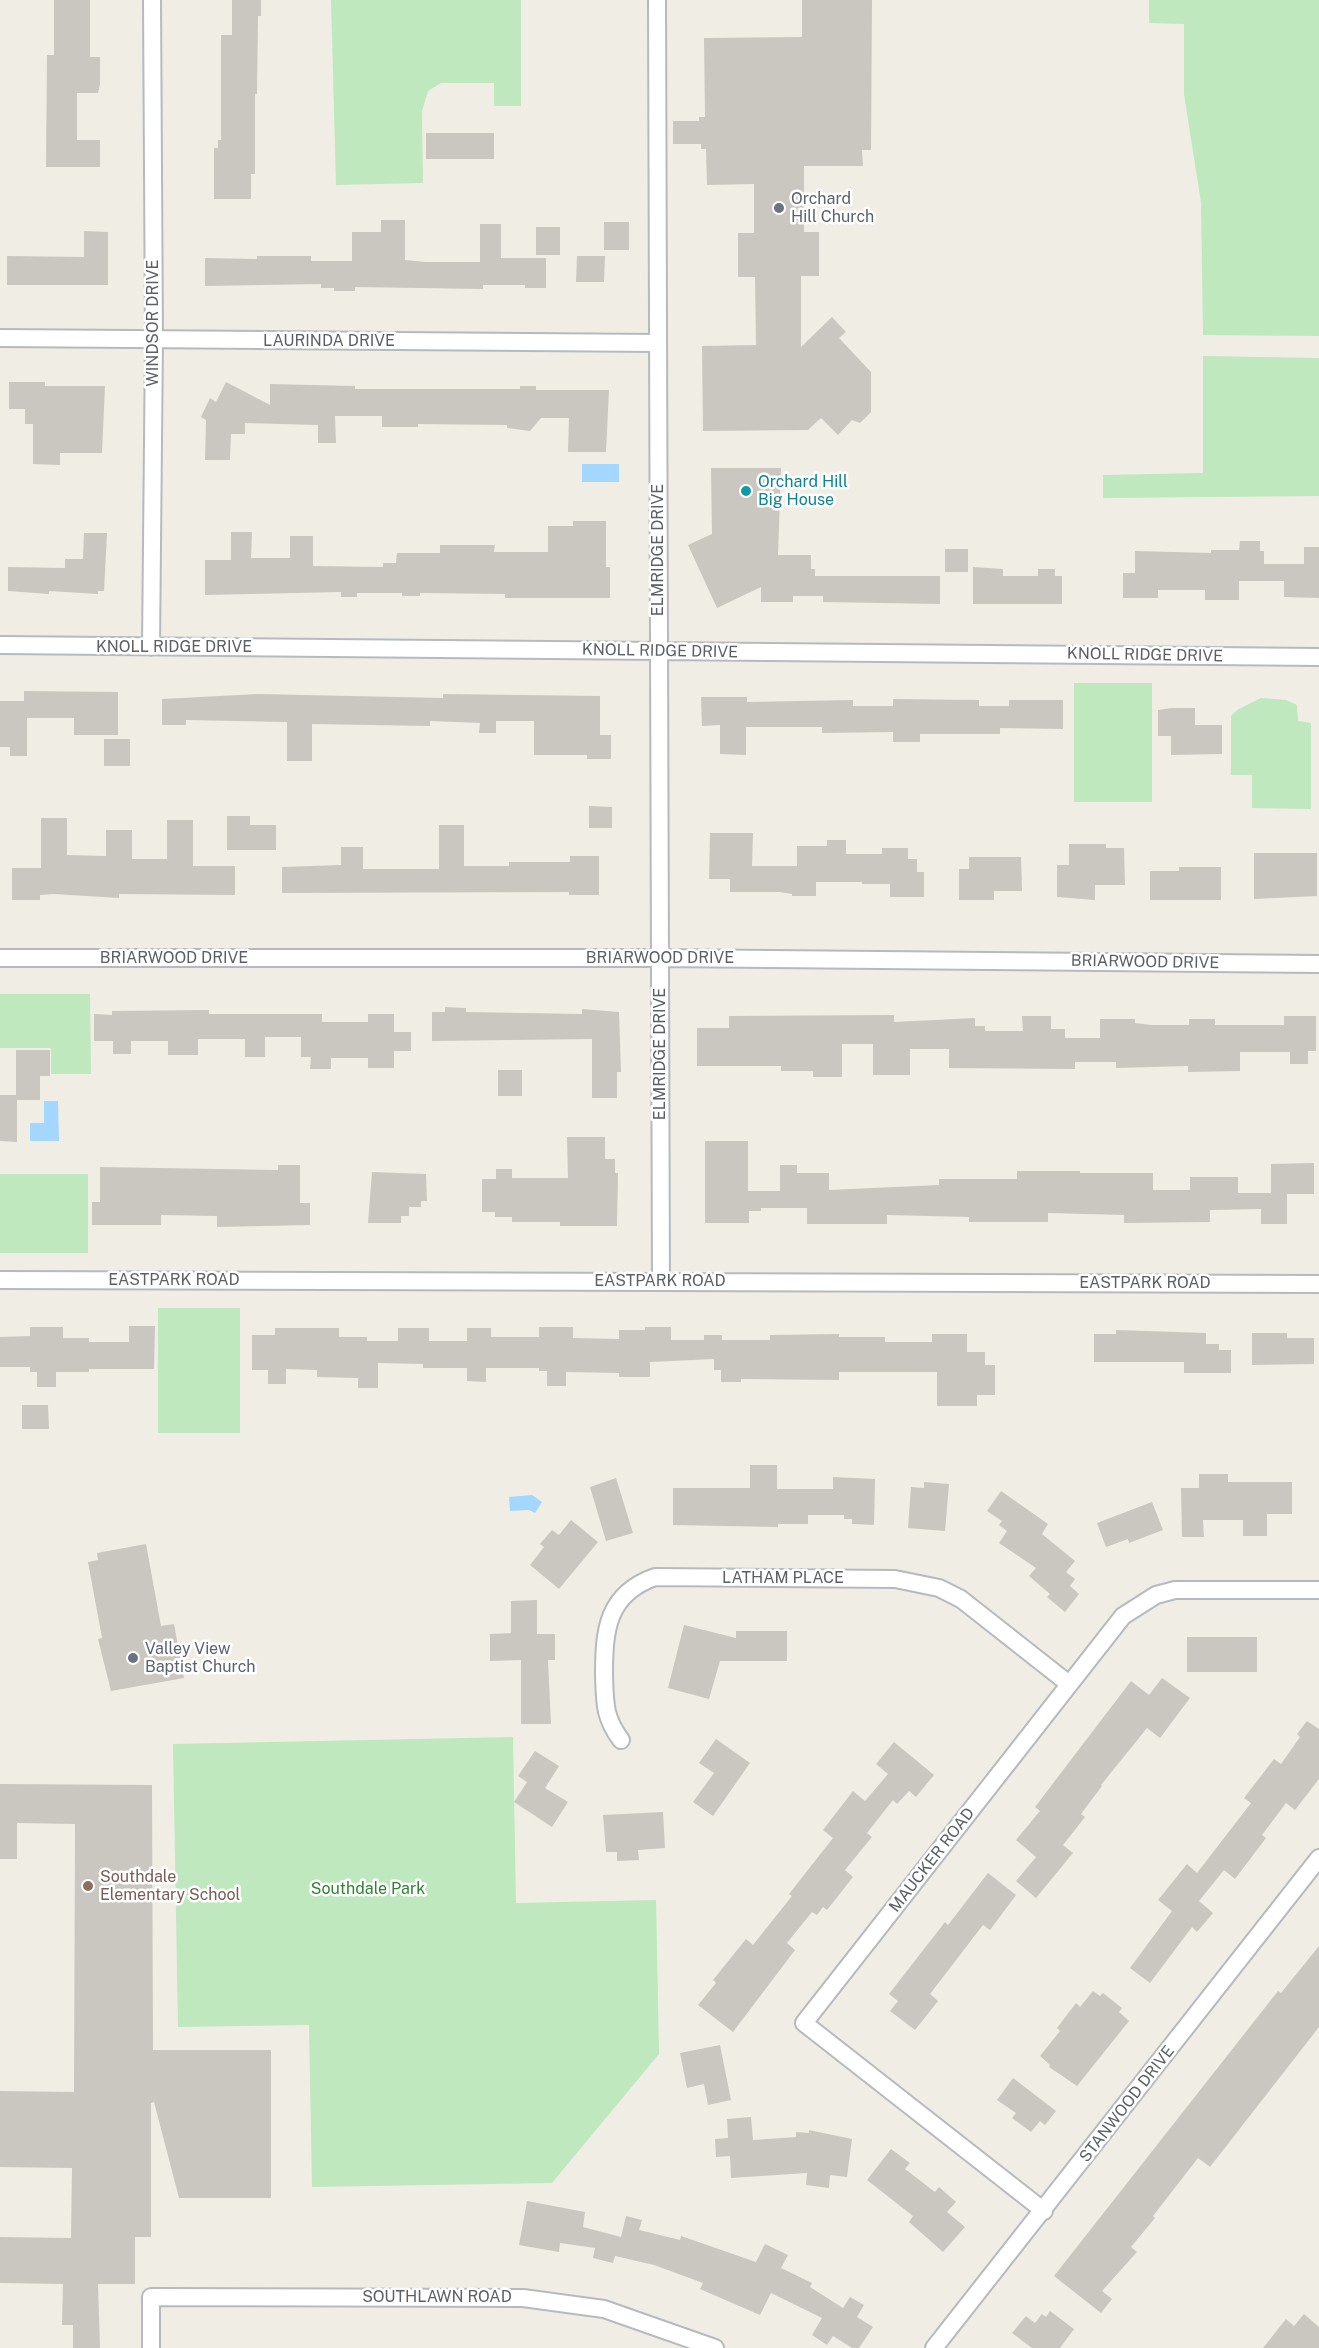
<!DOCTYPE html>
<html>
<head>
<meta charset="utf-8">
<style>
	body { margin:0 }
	canvas { display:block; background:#efede4 }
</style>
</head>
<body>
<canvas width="1319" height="2348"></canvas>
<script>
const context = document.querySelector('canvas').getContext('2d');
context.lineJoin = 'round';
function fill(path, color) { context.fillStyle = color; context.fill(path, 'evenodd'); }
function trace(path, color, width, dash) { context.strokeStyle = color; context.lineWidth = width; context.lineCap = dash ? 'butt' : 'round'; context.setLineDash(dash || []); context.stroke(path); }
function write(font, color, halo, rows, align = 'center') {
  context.font = font + ' "Public Sans",sans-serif'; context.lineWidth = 5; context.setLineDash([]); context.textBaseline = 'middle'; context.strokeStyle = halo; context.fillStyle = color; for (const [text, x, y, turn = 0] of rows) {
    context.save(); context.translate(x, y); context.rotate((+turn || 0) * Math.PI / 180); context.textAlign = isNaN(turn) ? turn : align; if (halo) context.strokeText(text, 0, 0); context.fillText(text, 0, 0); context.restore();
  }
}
const green = new Path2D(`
	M331 0H521V106H494V83H441L428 91 422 111 423 183 336 185Z
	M1149 0H1319V336L1203 335 1201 203 1184 94V24L1149 23Z
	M1203 356 1319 358V496L1103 498V475L1203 473Z
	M1074 683H1152V802H1074Z
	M1261 698 1286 700 1297 705 1298 721 1311 723V809L1252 808V775H1231V716L1237 710Z
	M0 994H90L91 1074H51V1048H0Z
	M0 1174H88V1253H0Z
	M158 1308H240V1433H158Z
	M513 1737 516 1903 656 1900 659 2054 552 2183 312 2187 309 2025 178 2027 173 1744Z`);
const water = new Path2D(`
	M582 464H619V482H582Z
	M44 1101H58L59 1141H30V1123H44Z
	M532 1495 542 1502 535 1513 529 1510 510 1511 509 1497Z`);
const building = new Path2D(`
	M54 0H90V57H100V84L98 93H77V140H100V167H46L47 55H54Z
	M232 0H261V16H258L257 94H255V174H251V199H214V148H218V140H221V35H232Z
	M802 0H872L871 150H862L863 166H804V232H819V276H801V347L832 317 846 332 839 338 871 372V412L860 423 852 420 838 435 821 418 808 430 703 431 702 346 756 345 755 277H738V233H754V184L707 185 706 149H701V144H673V121H699V117H705L704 38 802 37Z
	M426 133H494V159H426Z
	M381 220H405V260L426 262H480V224H501V258H546V288H525V285H483V289L355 287V291H334V288H321V284L205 286V258L257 259V256H311V261H352V232H381Z
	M604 222H629V250H604Z
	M536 227H560V255H536Z
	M84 231 108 232V285H7V256L84 257Z
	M577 256H605L604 282H576Z
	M9 382H45V386H105L102 453H60V465L33 464V424H25V409H9Z
	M226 382 270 405V384L355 386V389H520V386H536V390H609L606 452H568L569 418H541L530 431 507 428V425L418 424V427H382V416H335L336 443H318V425L245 423V434H231L230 460H205L206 420 201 417 210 398 216 402Z
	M711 468H781L778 555H811V569H815V576H940V604L823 602V596H793V602H761V587L717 608 688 545 712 534Z
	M573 521H606V567H610V598H505V594L420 593V596H402V593H357V597H341V592L205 595V560H231V532H252L251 558H290V536H313V566L383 567V563H396L397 553H440V545H495L494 552H548V526H573Z
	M84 533H107L104 591H98V594L49 591V594L8 591V567L65 568V559H83Z
	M1240 541H1260V551H1264V564H1304V547H1319V598L1284 597V581H1239V600H1205V590H1158V598H1123V573H1135V551L1211 553V550H1239Z
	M945 549H968V572H945Z
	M973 567 1003 569V576H1038V569H1055V576H1062V604H973Z
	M24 691 118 692V735H74V718H27V756H10V747H0V701H24Z
	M258 694 443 698V694L600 696V735H611V759H587V755H534V721H496V733H479L480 723 430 721V726L312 724V761H287V722L186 720V725H162V699Z
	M701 697H747V702L853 700V706H893V699L979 700V706H1009V700H1063V729L1000 728V734H920V742H893V732L822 733V727H746V755L720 754V725L702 726Z
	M1171 708H1195V725H1222V754L1171 755V736H1158V710Z
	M104 739H130V766H104Z
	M589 806 612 807V828H589Z
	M227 816H250V825H276V850H227Z
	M41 818H67V855L106 856V830H132V859H167V820H193V866H235V895L119 894V898L54 894 40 895V900H12V868H41Z
	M439 825H464V866H509V862H570V856H599V895H569V892L282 893V867L341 865V847H363V869H439Z
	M710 833H753L752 866H797V846H827V840H846V854H882V848H908V859H917V872H924V897H890V884H862V882H816V896H792V894L780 892H730V879H709Z
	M1069 844H1106V848H1124L1125 885H1095V900L1057 897V865H1069Z
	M1254 853H1317V896L1254 899Z
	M969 857H1021L1022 891H994V900H959V869H969Z
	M1179 867H1221V900H1150V871H1179Z
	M445 1007 466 1008V1012L582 1014V1009L619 1012 621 1072H617V1098H592V1039L432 1041V1012H445Z
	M209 1010V1014H322V1022H368V1014H394V1032H411V1051H394V1068H368V1058H331V1069H310L311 1057H301V1037H265V1057H245V1039H198V1055H168V1041H131V1054H113V1041H94V1014L112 1015V1011Z
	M894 1015V1022L975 1018V1026H985V1031H1023L1022 1016H1051V1029H1065V1038H1100V1019H1135V1023L1151 1025H1189V1019H1215V1025H1284V1016H1316V1051H1308V1064H1290V1052H1240V1071L1188 1072V1066L1116 1068V1062H1075V1069L949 1068V1049H910V1075H873V1044H842V1077H813V1071H781V1066H697V1028H729V1016Z
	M16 1050H50V1076H40V1100H17V1142L0 1141V1095H16Z
	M498 1070H522V1096H498Z
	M567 1137H605V1159H615V1173H618L617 1226H560V1222H512V1217H495V1212H482V1179H496V1169H512V1178H568Z
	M705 1141H748V1191H780V1165H797V1173H829V1190L939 1185V1179H1017V1171H1080V1173H1153V1190H1190V1177H1238V1193H1271V1164L1314 1163V1194H1287V1224H1261V1209L1210 1210V1222L1124 1223V1215L1048 1213V1222H969V1217L887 1215V1224H807V1208H761V1211H749V1223H705Z
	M278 1165H300V1203H310V1225L217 1227V1216L161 1215V1225H92V1202H100V1167L278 1170Z
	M372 1172 426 1174 427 1201H421V1207H409V1216H401V1223H368Z
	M129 1326H155L154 1369H89V1372H56V1387H37V1372H30V1367H0V1337L30 1336V1327H63V1338H89V1342H129Z
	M539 1327H573V1338L619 1339V1330H645V1327H671V1340H704V1335H722V1340H770V1335L839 1334V1337H885V1342H932V1334H967V1352H985V1365H995V1395H977V1406H937V1372H839V1380L741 1379V1382H721V1370H714V1359L650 1362V1377H619V1373L566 1372V1386H547V1371H539V1368H486V1382L467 1381V1368H423V1364L378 1363V1388H358V1378L317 1377V1370L286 1369V1384H268V1370H252V1335H275V1328H339V1337H367V1341H398V1328H429V1341H467V1328H491V1337H539Z
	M1116 1330 1206 1333V1344H1219V1350H1231V1373H1184V1362H1094V1334H1116Z
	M1252 1333H1287V1338H1314V1364L1252 1365Z
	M22 1405H48L49 1429H22Z
	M750 1465H777V1489H833V1477L875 1479 874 1525 852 1524V1519H844V1515H808V1524H778V1527L673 1525V1488H750Z
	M1199 1474H1228V1482H1292V1514H1267V1536H1243V1520H1203L1204 1537H1182L1181 1488H1199Z
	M616 1478 633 1533 606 1541 590 1487Z
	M924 1482 949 1484 945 1531 908 1528 911 1487 924 1488Z
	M1001 1491 1048 1524 1042 1534 1075 1561 1066 1572 1075 1579 1070 1586 1079 1594 1065 1612 1047 1597 1050 1594 1029 1576 1036 1568 999 1543 1007 1531 999 1525 1002 1521 987 1511Z
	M1152 1502 1163 1530 1129 1543 1128 1539 1106 1547 1097 1523Z
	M571 1520 598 1542 559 1589 530 1565 544 1547 540 1544 552 1530 559 1535Z
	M146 1544 161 1626 174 1624 184 1678 111 1691 98 1639 102 1638 88 1562 98 1560 97 1553Z
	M537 1600V1634H555V1660H548L551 1724H521V1660L490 1661V1634L511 1633V1601Z
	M684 1625 736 1638V1631H787V1661H720L709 1699 668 1688Z
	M1187 1637H1257V1672H1187Z
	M1162 1678 1190 1698 1160 1738 1147 1728 1101 1785 1102 1786 1081 1814 1085 1817 1063 1845 1073 1853 1036 1898 1016 1881 1036 1857 1016 1840 1040 1811 1035 1807 1131 1681 1149 1695Z
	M1307 1721 1319 1729V1779L1295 1810 1286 1803 1262 1835 1266 1838 1235 1879 1224 1870 1199 1901 1213 1913 1197 1932 1192 1927 1150 1983 1130 1968 1172 1911 1158 1900 1187 1864 1197 1873 1251 1803 1244 1798 1274 1759 1281 1764 1300 1737 1297 1734Z
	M716 1739 750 1763 713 1816 693 1802 714 1773 699 1763Z
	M894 1742 934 1775 916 1797 909 1791 897 1804 893 1800 867 1833 872 1837 845 1870 853 1877 827 1910 823 1907 817 1915 812 1912 787 1943 795 1950 733 2032 698 2005 716 1983 713 1980 746 1939 753 1945 792 1896 789 1894 833 1838 823 1830 853 1791 865 1801 888 1774 876 1764Z
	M535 1751 559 1766 545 1788 568 1802 552 1827 514 1802 527 1782 518 1776Z
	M0 1784 152 1785 153 2050H271V2198H179L154 2102 151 2103V2237H135V2284H98L100 2348H73V2325H62L63 2284 0 2283V2237L71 2238 72 2168 0 2167V2091L74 2092 75 1824 17 1823V1859H0Z
	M663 1812 665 1848 638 1850 639 1860 617 1861V1852H606L603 1815Z
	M988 1873 1016 1895 990 1930 983 1925 930 1994 938 2001 915 2030 890 2011 898 2001 889 1994 945 1922 948 1925Z
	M1319 1946V2027L1210 2167 1198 2158 1153 2216 1155 2218 1131 2247 1137 2252 1102 2291 1112 2299 1101 2313 1054 2276 1278 1991 1281 1993Z
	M1093 1991 1100 1996 1103 1993 1122 2008 1119 2012 1129 2021 1077 2086 1049 2067 1050 2065 1040 2056 1060 2031 1057 2028 1076 2003 1080 2007Z
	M720 2045 731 2100 708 2105 704 2084 687 2088 680 2053Z
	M1013 2078 1056 2111 1045 2125 1040 2121 1031 2132 1012 2118 1016 2113 997 2100Z
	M751 2117 753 2140 796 2137V2132L809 2133V2130L852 2139 847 2177 830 2175 829 2188 806 2185 807 2173 731 2178 730 2156 716 2157 715 2139 728 2138 727 2119Z
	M891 2149 910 2163 905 2169 935 2192 939 2187 956 2202 947 2212 965 2227 943 2252 909 2222 913 2216 867 2180Z
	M527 2201 585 2212 583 2227 621 2237 626 2216 642 2220 639 2230 680 2240 681 2236 756 2262 765 2244 788 2255 781 2268 812 2283 810 2287 843 2308 850 2297 864 2305 857 2317 873 2327 859 2348H852L833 2336 827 2345 812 2335 822 2318 771 2293 760 2315 700 2289 703 2283 654 2265 615 2256 613 2263 593 2258 595 2248 560 2243 559 2252 519 2245Z
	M1050 2311 1074 2329 1060 2348H1032L1012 2333 1026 2316 1035 2323 1042 2314 1046 2317Z
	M1304 2314 1319 2327V2348H1263L1286 2319 1294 2326Z`);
const minor = new Path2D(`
	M657 0 661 1281
	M0 338 657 343
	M0 645 1319 657
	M151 647 154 339 152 0
	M0 958H660L1319 964
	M0 1280 1319 1284
	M621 1740C604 1717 605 1703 604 1675 604 1630 607 1594 655 1577L895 1579 939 1588 961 1599 1069 1684
	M1044 2211 804 2023 1123 1616 1156 1595 1175 1590H1319
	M151 2348V2297L523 2298 604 2309 715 2348
	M934 2348 1319 1858`);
const markers = [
	[779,208,6,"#6b7280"],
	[746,491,6,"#0f9aa8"],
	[133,1658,6,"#6b7280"],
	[88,1886,6,"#8d6e63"]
];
const worshipNames = [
	["Orchard",791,199],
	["Hill Church",791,217],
	["Valley View",145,1649],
	["Baptist Church",145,1667]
];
const streetNames = [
	["WINDSOR DRIVE",153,323,-90],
	["LAURINDA DRIVE",329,341],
	["ELMRIDGE DRIVE",658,550,-90],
	["KNOLL RIDGE DRIVE",174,647],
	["KNOLL RIDGE DRIVE",660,651,1],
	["KNOLL RIDGE DRIVE",1145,655,1],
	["BRIARWOOD DRIVE",174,958],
	["BRIARWOOD DRIVE",660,958],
	["BRIARWOOD DRIVE",1145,962,1],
	["ELMRIDGE DRIVE",660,1054,-90],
	["EASTPARK ROAD",174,1280],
	["EASTPARK ROAD",660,1281],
	["EASTPARK ROAD",1145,1283],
	["LATHAM PLACE",783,1578],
	["MAUCKER ROAD",932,1860,-52],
	["STANWOOD DRIVE",1127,2104,-52],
	["SOUTHLAWN ROAD",437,2297]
];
const cultureNames = [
	["Orchard Hill",758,482],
	["Big House",758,500]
];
const educationNames = [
	["Southdale",100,1877],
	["Elementary School",100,1895]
];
const parkNames = [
	["Southdale Park",368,1889]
];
fill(green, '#bfe8bf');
fill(water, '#a4d7ff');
fill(building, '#cac7c1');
trace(minor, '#b6babf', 20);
trace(minor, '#fff', 16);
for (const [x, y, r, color] of markers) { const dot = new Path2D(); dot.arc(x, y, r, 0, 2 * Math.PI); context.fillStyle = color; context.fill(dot); trace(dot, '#fff', 2); }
write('16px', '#5b616d', '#fff', worshipNames, 'left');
write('16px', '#5c6065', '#fff', streetNames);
write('16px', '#0d838f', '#fff', cultureNames, 'left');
write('16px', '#785e54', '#fff', educationNames, 'left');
write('16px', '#2f8232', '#fff', parkNames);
</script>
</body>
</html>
